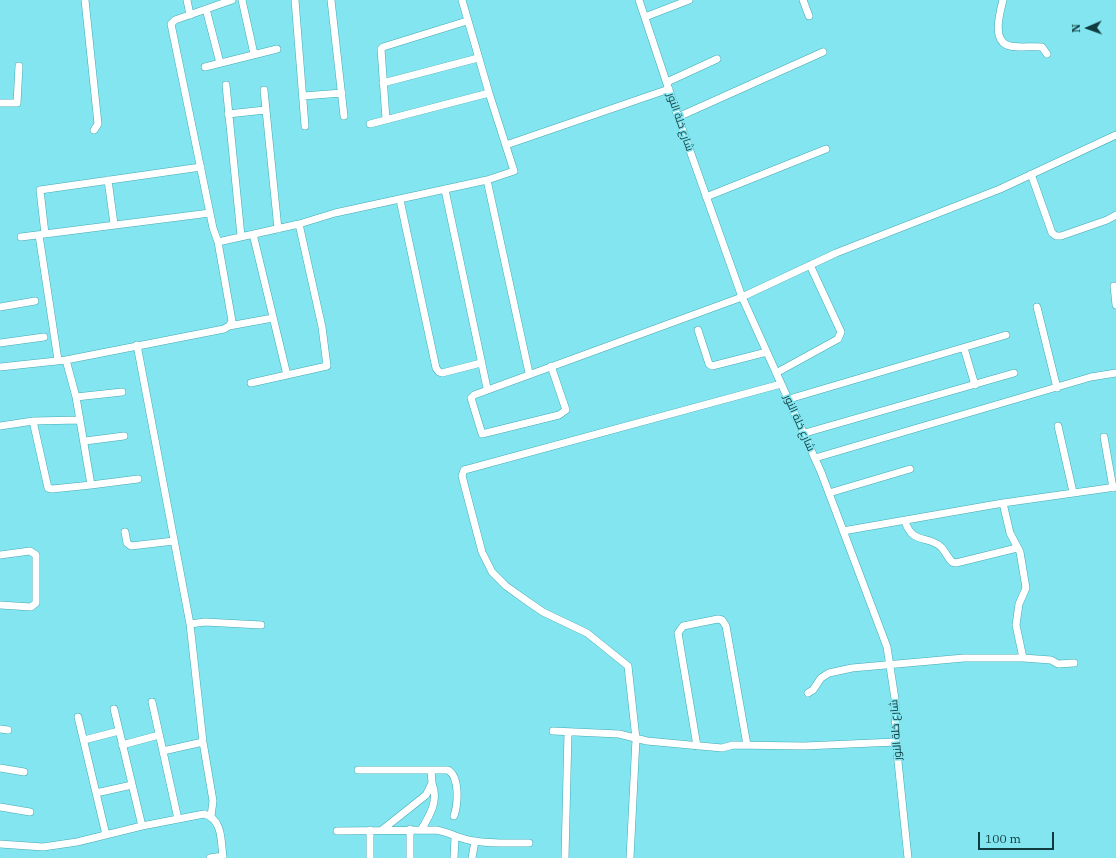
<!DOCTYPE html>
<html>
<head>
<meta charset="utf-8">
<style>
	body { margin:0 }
	#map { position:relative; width:1116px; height:858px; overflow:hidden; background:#82e5ef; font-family:"IBM Plex Serif",serif }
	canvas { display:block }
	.north { position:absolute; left:1068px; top:8px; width:40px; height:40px; -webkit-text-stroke:3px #82e5ef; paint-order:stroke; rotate:268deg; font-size:11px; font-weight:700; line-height:16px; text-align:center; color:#103b3f }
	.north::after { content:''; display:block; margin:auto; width:14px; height:18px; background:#103b3f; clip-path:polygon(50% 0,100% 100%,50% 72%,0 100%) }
	.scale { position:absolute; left:978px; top:832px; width:76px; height:18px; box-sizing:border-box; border:2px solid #103b3f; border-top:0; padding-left:5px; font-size:12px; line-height:14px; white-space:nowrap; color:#103b3f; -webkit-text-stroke:3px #82e5ef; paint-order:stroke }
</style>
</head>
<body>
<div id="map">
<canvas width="1116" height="858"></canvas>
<div class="north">N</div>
<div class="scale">100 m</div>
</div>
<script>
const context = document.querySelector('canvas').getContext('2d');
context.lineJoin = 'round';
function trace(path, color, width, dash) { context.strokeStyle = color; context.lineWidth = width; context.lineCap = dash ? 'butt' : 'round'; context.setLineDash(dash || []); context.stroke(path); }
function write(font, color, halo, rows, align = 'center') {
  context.font = font + ' "IBM Plex Serif",Cairo,serif'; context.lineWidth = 3; context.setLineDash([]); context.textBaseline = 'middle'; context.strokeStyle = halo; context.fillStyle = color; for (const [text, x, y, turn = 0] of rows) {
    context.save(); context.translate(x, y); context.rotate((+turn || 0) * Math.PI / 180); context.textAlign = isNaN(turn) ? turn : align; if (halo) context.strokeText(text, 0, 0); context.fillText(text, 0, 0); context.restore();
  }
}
const minor = new Path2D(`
	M85 0 98 124 94 130
	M187 0 190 15
	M242 0 254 54
	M295 0 305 126
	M331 0 344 116
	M639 0 678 117 742 297 821 472 887 647 895 699 896 742 908 858
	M803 0 809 16
	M1003 0C1000 12 991 42 1010 46 1020 48 1032 46 1042 47L1047 54
	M206 9 220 63
	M645 17 689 0
	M205 67 277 49
	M667 82 717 59
	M383 83 478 58
	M226 85 241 236
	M264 90 278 229
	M303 96 342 93
	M0 103H17L19 66
	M228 114 265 110
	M678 117 823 52
	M386 119 381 49 383 47 467 21
	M370 124 489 93
	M506 145 669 89
	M1031 174 1052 233 1056 236H1061L1107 220 1116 215
	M108 180 114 224
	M487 180 529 373
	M445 190 487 388
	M706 197 826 149
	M400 200 436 368 439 372 442 373 481 363
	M45 234 40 190 201 167
	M253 234 287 375
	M39 235 58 360
	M21 237 210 213
	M218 242 213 228 171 24 175 20 232 0
	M1114 286 1116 305
	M0 307 35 301
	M1037 307 1057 388
	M229 326 273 318
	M698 330 709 364 712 366 767 352
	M0 343 44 337
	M137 345 190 624 203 742 213 801 211 816
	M964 348 975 385
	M66 360 76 397 91 485 138 479
	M551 366 566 410 559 415 482 434 471 398 474 395 742 297 836 253 1000 189 1116 135
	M0 367 66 360 224 329 229 326 232 321 218 242 299 224 335 213 487 180 514 171 489 93 462 0
	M776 373 838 339 841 332 810 265
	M251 383 327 366 322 327 299 224
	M76 397 122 392
	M789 399 1006 335
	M33 421 48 488 52 489 91 485
	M0 426 33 421 80 420
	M1058 426 1073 492
	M805 433 1014 373
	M1104 437 1113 488
	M85 441 124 436
	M815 458 1091 377 1116 373
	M829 493 910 469
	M1003 503 1010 533 1020 552 1026 588 1019 604 1016 625 1023 658
	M905 521C912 545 928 535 941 547 945 551 948 558 952 562L956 563 1017 548
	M843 531 1003 503 1116 487
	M125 532 127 543 131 546 174 541
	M0 555 30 551 36 555V603L31 607 0 605
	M190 624 205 622 261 625
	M808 693 813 690 821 678 829 673 852 668 964 658H1023L1051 660 1058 664 1074 663
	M152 702 178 819
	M114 709 142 826
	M78 717 106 835
	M0 729 8 730
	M553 731 619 734 647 741 722 748 733 745 804 746 896 742
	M84 740 119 731
	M122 745 159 735
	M697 746 678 633 683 626 718 619 722 620 726 626 747 745
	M163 751 203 742
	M0 768 24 772
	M358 770H448C460 777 458 804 454 816
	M96 793 132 785
	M0 807 30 812
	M410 829V858
	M382 830 426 795 432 783 431 770
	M421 830C430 815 439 801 432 783
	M337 831 436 830C450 832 461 840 475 841 492 844 511 843 529 843
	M0 844 43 847 77 842 142 826 204 814C223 819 221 842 223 858
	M210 858 223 856
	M370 858V830
	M454 858 455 837
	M472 858 475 841
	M565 858 568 732
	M630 858 636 739 628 666 587 633 543 612 527 601 506 586 492 572 482 552 462 476 464 470 468 469 781 384`);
const streetNames = [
	["شارع خلة النور",680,122,71],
	["شارع خلة النور",799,423,66],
	["شارع خلة النور",896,730,-94]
];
trace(minor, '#44aab4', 8);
trace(minor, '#fff', 7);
write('11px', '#103b3f', '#82e5ef', streetNames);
</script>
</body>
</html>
